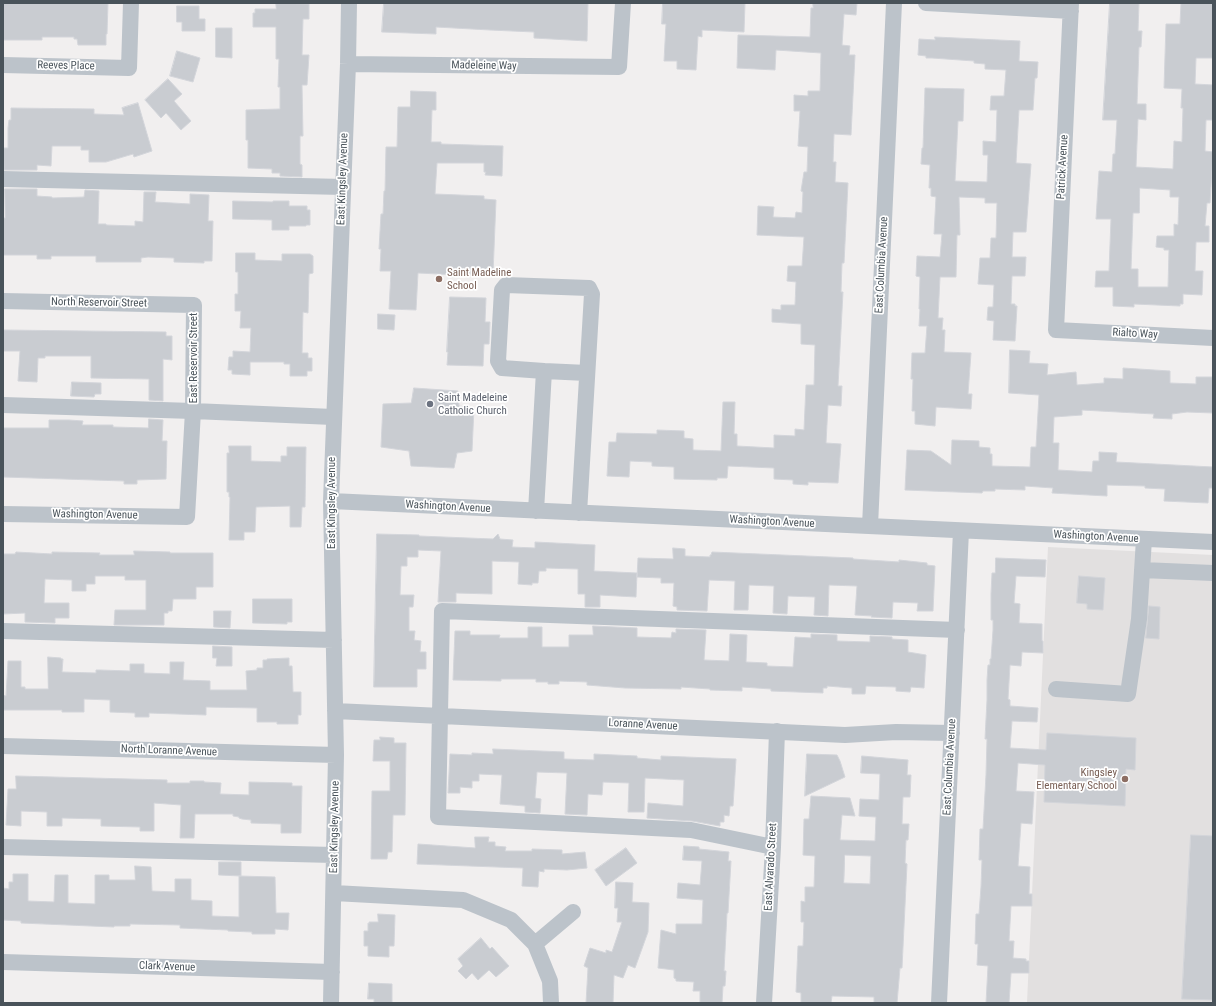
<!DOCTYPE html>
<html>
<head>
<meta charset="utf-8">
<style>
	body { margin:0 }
	#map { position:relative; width:1216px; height:1006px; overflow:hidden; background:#f1efef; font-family:"Roboto Condensed",sans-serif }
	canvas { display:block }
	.frame { position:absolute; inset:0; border:4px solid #49535a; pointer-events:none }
</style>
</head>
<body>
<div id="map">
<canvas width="1216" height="1006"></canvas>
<div class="frame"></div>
</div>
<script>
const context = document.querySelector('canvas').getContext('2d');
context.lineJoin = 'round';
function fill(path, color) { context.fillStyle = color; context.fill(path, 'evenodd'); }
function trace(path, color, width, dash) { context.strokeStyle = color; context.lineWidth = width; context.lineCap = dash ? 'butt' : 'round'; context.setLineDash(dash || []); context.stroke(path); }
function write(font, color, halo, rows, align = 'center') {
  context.font = font + ' "Roboto Condensed",sans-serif'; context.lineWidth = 3.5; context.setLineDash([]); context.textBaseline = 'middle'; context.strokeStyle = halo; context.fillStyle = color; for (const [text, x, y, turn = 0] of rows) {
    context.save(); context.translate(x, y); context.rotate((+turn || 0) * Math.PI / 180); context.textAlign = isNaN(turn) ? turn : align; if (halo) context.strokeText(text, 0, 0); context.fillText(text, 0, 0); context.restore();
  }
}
const education = new Path2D(`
	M1048 547 1213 555V1003H1027Z`);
const building = new Path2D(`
	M3 3H108L107 34H106V45H78L77 39H74V37H42V40H3Z
	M276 3 309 4V19H303L302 55H309L307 85H302L303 136H300V164L302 165V177L280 176V173H272V169L248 168V140H246V110L280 109V87H278L279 59H276V27H253V13H255V9H276Z
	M384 3H588L587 41 534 38V32L490 30 436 27V34L382 32Z
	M663 3H745L744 32 702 30V37L698 36 696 70 677 69V61H664L666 24H662Z
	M813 3H857L856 15 844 14 842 45 850 46 849 55H855L851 135 834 134 833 162H836L835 182 848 183 844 263H842L841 292H843L838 386H842L841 406 828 405 826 443 841 444 838 483 808 482V485L793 484V480L774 479V468L728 466 727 478H717V480L674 479V467L652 466V462L630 461 629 477 607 476 609 442H616L617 433 657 434V430L684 431V438L693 439V450L721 451 723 402H735L734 434H737V446L774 448V435L795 436V429L804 430 806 385H814L815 345 801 344V324L772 322V309L781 310V305H795L796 282 787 281 788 266H802L804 237 757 235 758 206 774 207 773 217 795 218 796 212 802 213 803 192 801 191 804 172H807L808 147 798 146 800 111H794V95L808 96V91H820L821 53 776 50 775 70 737 68 738 35 810 37 811 8H813Z
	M1110 3H1139L1138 31H1142L1141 47H1139L1137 104H1146V120L1138 119 1136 167 1173 169 1174 141 1182 142 1183 108H1181L1182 89 1164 88 1166 24H1180L1181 3H1213V58H1196L1195 84 1213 85V120H1206L1205 151 1213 152 1210 203H1207L1205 226H1209V242H1196L1195 271H1203L1202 295 1183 294V304H1180V306L1134 304V307L1113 306V287H1095L1096 271H1109L1111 219H1096L1099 171 1112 172 1113 154H1115L1117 120H1103ZM1140 188 1170 190V197H1179L1178 225 1174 224V236H1157L1156 247 1164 248V250H1169L1168 287H1138V269H1131L1133 213H1139Z
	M177 6H199V19H205V31H182V22H177Z
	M216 28H232V58L216 57Z
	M935 37 1020 41 1019 61 1038 62 1037 78H1035L1033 110H1019L1016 163 1031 164 1026 232H1013L1012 257H1026L1025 276H1012L1011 304H1015V306H1017L1015 341 993 340 994 321 987 320 988 307H993L994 285 978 284 980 258H990L991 238H996L997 203H985V198L959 197 960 235H957L956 277H940L938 318H943L942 330H945L944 352 971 353 968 394H972L971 409 936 407 935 426 915 424V411H912L913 379H911L912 353H925L927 326H919L920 309H919L920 277 916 276 917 256 940 257 942 234H934L936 197 931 196V188H929L930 165 921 164 922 148H923L925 88 964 89 963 121H958L955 181 987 182 988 155H983V141L996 142 997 110H990L991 96H1004L1006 70 985 69V64L974 63V61L932 58H926V56L918 55 919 39 935 40Z
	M177 51 200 58 193 82 170 76Z
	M168 79 182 94 174 101 191 121 181 130 166 113 161 118 145 100Z
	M411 91 436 92V110H432L431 142H441V144L503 146 502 176 485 175 486 172H484V163H437L435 194 484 196V199L496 200 493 274 480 273V276L418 273 416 310 389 309 391 271H380L381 249H379L381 214H383L384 191H385L386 147H397L398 107H410Z
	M138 103 152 151 134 157 133 154 106 162H89V150H81V146H52L51 166 37 165V170H4L3 148H8V128L9 120H11V108L94 109V114L124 115 122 108Z
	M5 189H37V196L52 197V198L84 197 85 190 99 191 98 224H106V225L135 226V221L143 222 144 192H156L155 202 190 204V194L209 195 208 221H213L212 261H204V263L174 262V258L148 257 141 258V262H96V256H51V259H37V255H3V218H5Z
	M233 201 273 202V201H289V206H307V210H310V225H306V226H289V230H272V220L233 219Z
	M236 253H255V260L282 261V254H310L313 256V273L309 274 308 313 303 312 302 353H308V358H312V371H307V376H290V364H284V362H250V375L232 374V370H228L229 357H233V351L250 352 251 328H240L241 311H235V294H238V272H236Z
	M450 297 486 298 485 322H490L489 344H484L483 366 447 365 448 352H447Z
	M378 314 395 315 394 330 378 329Z
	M3 330 166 332V336H172V360L163 359V401L149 400V379L91 378V356H45V358H38L37 382 18 381 20 351H3Z
	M1010 350 1030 351 1029 363 1048 364 1047 375 1076 372 1077 385 1104 383V378L1123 379V368L1170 371V383L1196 384V377H1213V413L1187 412 1172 414V419L1153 418 1154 414 1082 410V415L1054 417 1053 443H1059L1058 470 1092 472 1093 461H1099V452L1117 453 1116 462 1213 467V488H1209L1208 503 1164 501 1165 489 1145 488V486L1107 485V496L1052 493 1053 488 1025 486V490L995 489V491H983L982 493 905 490 907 450 931 451 951 465 952 440 979 441V447L990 448V454H992V466L1030 467 1031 447H1036L1039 395 1009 393Z
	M72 382 101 383V394H95L94 397 71 396Z
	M414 388 458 391 459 406 474 408 472 451 457 453 454 468 411 466 409 451 381 447 383 404 411 403Z
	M149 419 163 420 162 441H167L166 479 137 480V484H124V481L3 477V428H49V420H69L83 421 82 425H113V427L148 428Z
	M229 446H251V461L281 462V456H287V447H306L305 507H302L301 527H290V506L256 507 255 532H244V540H229L230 497H229V492H227V453H229Z
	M377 534 419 535V536L493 539 498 534 500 539 513 540 512 547 535 548V542L595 545 594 571 637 573 636 597 600 595V607H585V594H578V569L546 568V571H539L538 583H532V585L518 584 519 562 492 561V594L456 593V602H438L441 551 418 550V557H407V566H401L400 595H414L413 607H409V631H415L414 640 421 641 420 652H426V669H417V687H374Z
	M673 548 685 549V556L710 557V555H711L712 552 853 558V559L899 562V560L927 563V565L935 566 933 611H917L918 603 893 602 892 618 871 617 872 616 855 615 857 586 829 585 828 616 814 615 815 597 788 596 787 614 773 613 774 586 749 585 748 610H734L735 581 709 580 707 611 677 610V607L673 606 674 583H661V578L637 577 638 558 673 559Z
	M134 551 170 552V553H213V587H196V599H173L172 611H168V613H164V625H114L115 610H146V580H125V576H95V584H86V591H72V580L45 579 44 603H69V618H55V623L25 622V613L3 614V554H15L16 552 52 554V552L100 553 99 555H134Z
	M996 558 1046 560 1045 577 1016 576 1014 603 1020 604 1019 623 1042 624V641H1043V653L1022 652 1021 666 1010 665 1008 699 1010 700V706L1038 708 1037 722 1012 721 1010 748 1046 750 1047 733 1136 738 1135 770 1126 769 1125 806 1044 802 1045 765 1018 763 1016 791 1034 792 1032 824 1021 823 1018 866 1030 867 1029 894H1032V906H1011L1009 941H1014L1013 958 1026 959V961H1029V973H1011L1009 1003H986L988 966 977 965 978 944H975L976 914H979L981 887 982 860H979L980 829H983L986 775 987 739H985L987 700V680L988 665H990V659H991L993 630V620H991V594L992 573H995Z
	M1079 576 1105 578 1103 610 1087 609V604L1077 603Z
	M253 599H292V622H287V624L253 623Z
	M1149 606 1160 607 1159 639 1146 638Z
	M214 611H231L230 628 214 627Z
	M593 626 637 628V637L671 638 672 632 676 633V629L706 630 704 660 729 661 730 634 747 635 746 662 767 663V666L793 667 795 637 811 638V634L837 635V641L870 642V636L892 637V639L908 640V652L926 655 924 688 911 687 910 692 896 691V687L866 686 865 694H852V688L827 686V688H823V693L771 691V689L742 687V691L710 690V689L681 687V689L625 688 587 685V682L559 681V684H548V682H536V679H501V681L453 680 455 631H470V635H500L499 638H528V627H542V647H569V635H593Z
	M213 646 232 647V666H216L217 658H213Z
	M48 657 61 658V659H63L62 672 96 673V670H100L130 671V664H144V673L170 674V662H184L183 680 210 681V690H247L246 671 257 670V668H263V660H267V659L289 658V666H292L293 692H301V715H298V724H277V722H257V708L206 707V715L149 713V717H135V713L110 712V700L84 699V712H62V710H3V695L6 696 8 661H21V687H25V689H48Z
	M380 737 394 738V743H406L405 815H393L392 852H388L387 859H371L372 791H390V761H373L374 740H380Z
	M493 749 564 752V759L594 760V754L637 756V758L661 760V756L736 759 733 806H730L729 816 724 815V822H720V826L692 821 647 818 648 803 683 806 684 780 645 778 644 812H628L629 783 603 782 602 795 588 794 587 815 565 814 567 773 537 772 535 798 541 799 540 813 525 812V806L500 804 502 775 479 774V781H472V788L460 787V793H448L450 754 472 755V753L493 754Z
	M807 754 837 755 840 761 845 777 805 796Z
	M862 756 908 760 907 775H911L910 797H903L902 824H909L908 840H906L905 863 907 864 902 968H900L897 1003H874V997L832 996 831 1003H801V993L796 992 798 946H803L804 922H801V901L805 902V887H814L815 856 803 855 804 819H809L811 796 850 798 855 816 842 815 840 840 875 841 876 817 859 816 860 799 879 800 880 774 861 773ZM845 855 871 856 870 884 844 883Z
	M16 776 167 780V783H190V781H204V782L221 783 220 794 249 795V782L292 783V786H302L301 833H281V824L251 823V820L242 819 239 818V817L233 816V814H195L194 838H180L181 805 154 803V831H140V827L101 826V819L62 818V826H47V812L21 811V826L6 825 8 789H16Z
	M1191 835 1213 836V1000L1182 999Z
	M475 837H489L488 842H495V846L506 847 505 851H532V849L562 850V854L585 852 587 868 567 870 544 869V872L539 871 538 887 522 886 523 868 417 864 418 844 475 848Z
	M684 846 699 847V849L729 852 728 861H731L728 913H727L724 971H726L725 986H723L722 1003H700V991H693L694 982 676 981V979L674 978V970L658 968 661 930 676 934V924H702L703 900 677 898 678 883 700 885 702 861 683 860Z
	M626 848 637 863 606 886 595 870Z
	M219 862H241V876L219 875Z
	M135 866 151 867 152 891 175 892V879H191V900L212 901V916L239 917V876L275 877 276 913H289L288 930 275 929V934H252V932L228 931V930L180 928V925L130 924V926H114V927L21 923V921L3 920V888L9 889V882H13V874H28V901L54 902 55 875H68V903L95 904V875H109V880H135Z
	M616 882 633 883 632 902 649 903 648 932 635 968 628 965 623 978 614 975 613 1003H586L588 968 584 966 590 948 606 953V950L612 952 622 922H617L618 908H615Z
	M378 914 395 915 394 946H389V957L368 956V946H364V931H368V923L369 924V922H378Z
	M481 938 490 949 492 947 509 966 496 977 489 970 478 980 472 973 466 979 458 971 463 966 458 959Z
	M369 983 392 984V1003H374V999H368Z`);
const minor = new Path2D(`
	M926 3 1071 11
	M1071 3 1056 330 1213 338
	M348 64 619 67 623 3
	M3 65 129 68 131 3
	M3 179 343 187
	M3 301 194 305 193 411 187 517 3 514
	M544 371 587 373
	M3 405 193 411 333 417
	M331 501 1213 542
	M536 511 544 371 502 368 498 361 502 290 506 285 589 288 592 294 579 513
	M870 526 894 3
	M1142 570 1213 573
	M3 631 334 640
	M1056 689 1128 694 1139 619 1144 539
	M335 711 845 735 896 732 952 733
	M3 746 336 755
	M3 847 334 855
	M773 847 691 830 438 817 442 611 957 630
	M334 893 463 900 511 920 535 944 573 912
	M535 944 550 981 551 1003
	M3 962 332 972
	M331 1003 336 755 331 501 348 64 349 3
	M764 1003 773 847 777 731
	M939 1003 961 531`);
const markers = [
	[439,279,4,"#8d6e63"],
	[430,404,4,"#6b7280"],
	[1125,779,4,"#8d6e63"]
];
const streetNames = [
	["Reeves Place",66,66,1],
	["Madeleine Way",484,66,1],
	["Patrick Avenue",1063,167,-87],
	["East Kingsley Avenue",343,179,-88],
	["East Columbia Avenue",882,265,-87],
	["North Reservoir Street",99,303,1],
	["Rialto Way",1135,334,3],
	["East Reservoir Street",194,358,-90],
	["East Kingsley Avenue",332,503,-90],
	["Washington Avenue",448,507,3],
	["Washington Avenue",95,515,1],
	["Washington Avenue",772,522,3],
	["Washington Avenue",1096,537,3],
	["Loranne Avenue",643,725,3],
	["North Loranne Avenue",169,751,2],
	["East Columbia Avenue",950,767,-87],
	["East Kingsley Avenue",335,827,-89],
	["East Alvarado Street",771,867,-87],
	["Clark Avenue",167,967,2]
];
const educationNames = [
	["Saint Madeline",447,273],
	["School",447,286],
	["Kingsley",1117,773,"right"],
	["Elementary School",1117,786,"right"]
];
const worshipNames = [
	["Saint Madeleine",438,398],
	["Catholic Church",438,411]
];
fill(education, '#e2e0e0');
fill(building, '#c9ccd1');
trace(building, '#d3d5da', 1);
trace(minor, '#bcc3ca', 16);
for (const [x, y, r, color] of markers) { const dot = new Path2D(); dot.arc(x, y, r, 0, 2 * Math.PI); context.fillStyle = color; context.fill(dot); trace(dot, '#fff', 1.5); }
write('11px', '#49535a', '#fff', streetNames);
write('11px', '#785e54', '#fff', educationNames, 'left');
write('11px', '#5b616d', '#fff', worshipNames, 'left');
</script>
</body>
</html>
